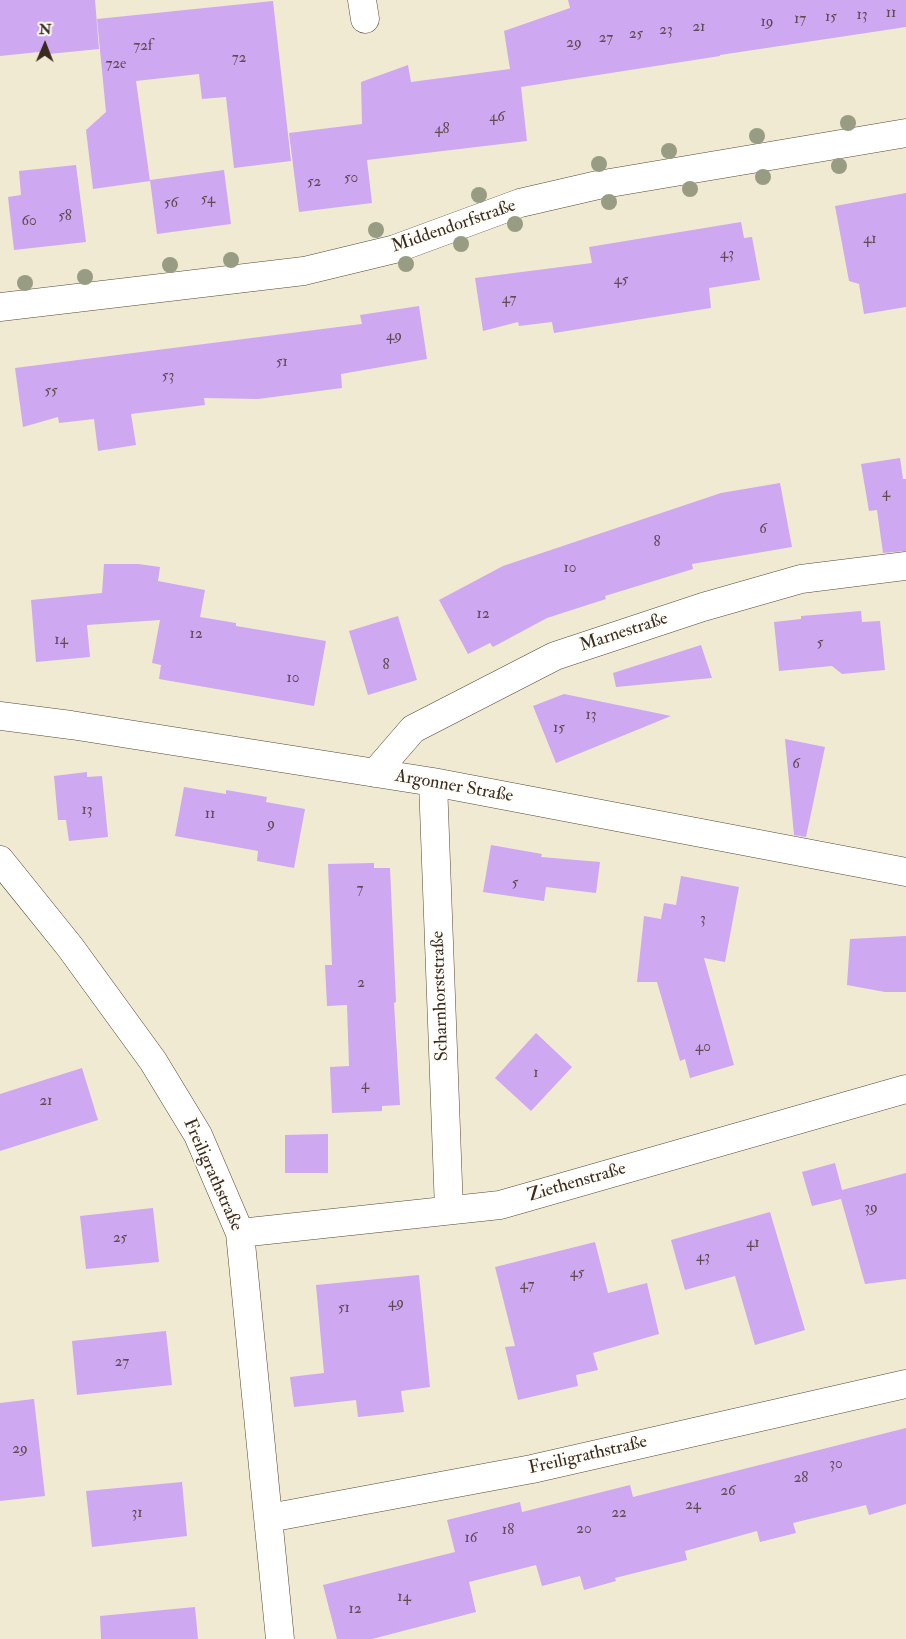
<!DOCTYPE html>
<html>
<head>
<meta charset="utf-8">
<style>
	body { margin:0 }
	#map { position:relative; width:906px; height:1639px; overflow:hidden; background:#f0ead2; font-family:"IM FELL Double Pica",serif }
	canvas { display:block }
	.north { position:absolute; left:20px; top:20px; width:50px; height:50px; -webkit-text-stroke:4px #fdfcf7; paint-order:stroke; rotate:1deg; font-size:14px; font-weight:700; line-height:20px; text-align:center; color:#3b2a1e }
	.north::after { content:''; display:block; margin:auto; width:18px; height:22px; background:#3b2a1e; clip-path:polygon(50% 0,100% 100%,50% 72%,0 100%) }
</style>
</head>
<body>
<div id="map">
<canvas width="906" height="1639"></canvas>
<div class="north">N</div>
</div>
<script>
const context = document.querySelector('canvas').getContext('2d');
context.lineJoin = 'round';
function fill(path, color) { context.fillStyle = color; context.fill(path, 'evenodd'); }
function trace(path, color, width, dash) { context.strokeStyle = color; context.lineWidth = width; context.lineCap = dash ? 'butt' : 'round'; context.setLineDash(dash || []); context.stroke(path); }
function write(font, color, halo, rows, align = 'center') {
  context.font = font + ' "IM FELL Double Pica",serif'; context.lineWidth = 4; context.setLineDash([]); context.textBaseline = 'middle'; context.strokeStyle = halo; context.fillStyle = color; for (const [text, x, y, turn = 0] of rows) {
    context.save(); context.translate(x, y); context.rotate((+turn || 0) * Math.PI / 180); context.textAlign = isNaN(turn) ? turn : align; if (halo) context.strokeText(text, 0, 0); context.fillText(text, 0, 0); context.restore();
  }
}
const building = new Path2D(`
	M0 0H95L99 49 39 55V52L0 56Z
	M568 0H906V27L720 55V56L521 87 527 141 367 160 372 203 299 212 289 133 362 124 361 82 408 65 411 82 510 69 504 31 570 8Z
	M273 1 291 161 234 168 226 97 202 99 199 74 136 81 150 181 93 189 86 130 106 112 97 19Z
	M76 165 86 242 14 250 8 197 21 195 19 171Z
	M224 170 231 224 157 234 150 180Z
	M906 193V307L864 314 859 284 849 281 835 206Z
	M741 222 744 238 752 237 760 280 709 288 711 308 554 333 552 322 519 326 518 322 483 331 475 278 592 263 589 247Z
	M419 306 427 359 341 374 342 388 258 399 204 398 205 405 131 414 136 445 98 451 94 419 59 423 58 417 23 427 15 368 362 324 360 315Z
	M900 458 903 479H906V551L883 553 877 510 869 511 861 464Z
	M780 483 792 547 692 564 693 569 605 596 606 599 547 618 493 647 490 643 468 654 439 600 503 566 721 493Z
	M104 564H138L160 567 158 581 205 590 200 617 236 623V626L326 641 314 706 159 679 161 665 152 663 160 620 87 625 90 657 36 662 31 600 102 593Z
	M861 611 862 622 880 621 885 670 842 674 832 666 779 671 774 622 801 619V616Z
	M398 616 417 680 368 695 349 631Z
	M701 645 712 678 616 687 613 673Z
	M564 694 671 716 556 763 533 706Z
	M785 739 825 747 806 837 794 835Z
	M87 772V777L102 776 108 837 69 841 66 820H58L54 776Z
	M184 787 226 794V790L267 797 266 802 305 809 294 868 257 861 258 851 175 836Z
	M491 845 542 854 541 857 600 862 596 893 546 887 544 901 483 892Z
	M374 863V868H390L396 1002 394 1003 400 1105 382 1106V1111L332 1113 330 1067 349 1066 347 1005 327 1006 325 965H332L328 864Z
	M681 876 739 887 725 962 704 958 734 1065 690 1078 685 1059 680 1061 657 982H637L644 916 661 919 664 903 676 905Z
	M906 936V992H885L847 985 850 939Z
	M536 1033 572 1067 531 1111 495 1078Z
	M82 1068 98 1120 0 1151V1094Z
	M328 1134V1173H285V1135Z
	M835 1163 842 1190 906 1173V1279L865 1284 841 1199 812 1206 802 1172Z
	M153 1208 159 1262 86 1269 80 1216Z
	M770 1212 805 1330 755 1345 735 1276 685 1290 671 1240Z
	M595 1242 608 1293 647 1283 659 1334 593 1353 598 1370 576 1375 578 1386 518 1400 505 1347 515 1346 495 1267Z
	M419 1275 430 1387 401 1391 404 1412 358 1417 356 1400 294 1407 290 1377 324 1373 316 1285Z
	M166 1331 172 1385 77 1395 72 1341Z
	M34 1399 45 1496 0 1501V1403Z
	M906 1428V1504L869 1515 866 1505 834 1513 793 1523 796 1533 760 1542 757 1531 714 1543 685 1551 687 1560 615 1578 616 1581 584 1590 580 1576 542 1586 536 1565 469 1582 476 1612 372 1639H337L323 1585 455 1552 447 1520 520 1502 522 1512 630 1485 633 1497Z
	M182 1482 187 1536 92 1547 86 1491Z
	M195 1607 198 1639H101L100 1616Z`);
const street = new Path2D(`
	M362 0 365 19
	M0 307 304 271 395 249 520 203 598 185 906 133
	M0 716 71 725 433 782 906 872
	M375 773 413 729 555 656 703 607 801 579 906 566
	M433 782 449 1210
	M0 860 70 947 153 1061 198 1135 240 1233 280 1639
	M240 1233 500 1205 906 1089
	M269 1518 532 1469 906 1384`);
const trees = [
	[848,123],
	[757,136],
	[669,151],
	[599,164],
	[839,166],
	[763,177],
	[690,189],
	[479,195],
	[609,202],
	[515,224],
	[376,230],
	[461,244],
	[231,260],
	[406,264],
	[170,265],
	[85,277],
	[25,283]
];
const numberNames = [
	["11",891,14],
	["13",862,16],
	["15",831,18],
	["17",800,20],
	["19",767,23],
	["21",699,28],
	["23",666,31],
	["25",636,35],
	["27",606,39],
	["29",574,44],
	["72f",143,47],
	["72",239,59],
	["72e",116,65],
	["46",497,118],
	["48",442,130],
	["50",351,179],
	["52",314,183],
	["54",208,200],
	["56",171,204],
	["58",65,217],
	["60",29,222],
	["41",870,240],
	["43",727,255],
	["45",621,281],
	["47",509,300],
	["49",394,337],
	["51",282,363],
	["53",168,377],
	["55",51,392],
	["4",886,494],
	["6",763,530],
	["8",657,543],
	["10",570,569],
	["12",483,615],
	["12",196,635],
	["14",61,641],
	["5",820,644],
	["8",386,666],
	["10",293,679],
	["13",591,716],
	["15",559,729],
	["6",796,765],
	["13",87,811],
	["11",210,815],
	["9",271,825],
	["5",515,884],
	["7",360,890],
	["3",703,920],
	["2",361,984],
	["40",703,1048],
	["1",536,1074],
	["4",365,1086],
	["21",46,1102],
	["39",871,1209],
	["25",120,1239],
	["41",753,1244],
	["43",703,1258],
	["45",577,1274],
	["47",527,1286],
	["49",396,1304],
	["51",344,1309],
	["27",122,1363],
	["29",20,1450],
	["30",836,1465],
	["28",801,1479],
	["26",728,1492],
	["24",693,1506],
	["31",137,1514],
	["22",619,1514],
	["20",584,1530],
	["18",508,1531],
	["16",471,1539],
	["14",404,1598],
	["12",355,1610]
];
const streetNames = [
	["Middendorfstraße",454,227,-19],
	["Marnestraße",624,633,-18],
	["Argonner Straße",454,787,10],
	["Scharnhorststraße",441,996,-92],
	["Freiligrathstraße",212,1175,66],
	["Ziethenstraße",577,1183,-16],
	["Freiligrathstraße",588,1456,-13]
];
fill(building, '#cea8f0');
trace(street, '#564739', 29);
trace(street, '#fff', 28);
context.fillStyle = '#989c82';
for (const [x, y] of trees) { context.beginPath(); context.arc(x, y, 8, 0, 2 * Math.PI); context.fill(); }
write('15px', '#604a52', null, numberNames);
write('18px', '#3b2a1e', '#fdfcf7', streetNames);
</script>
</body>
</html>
